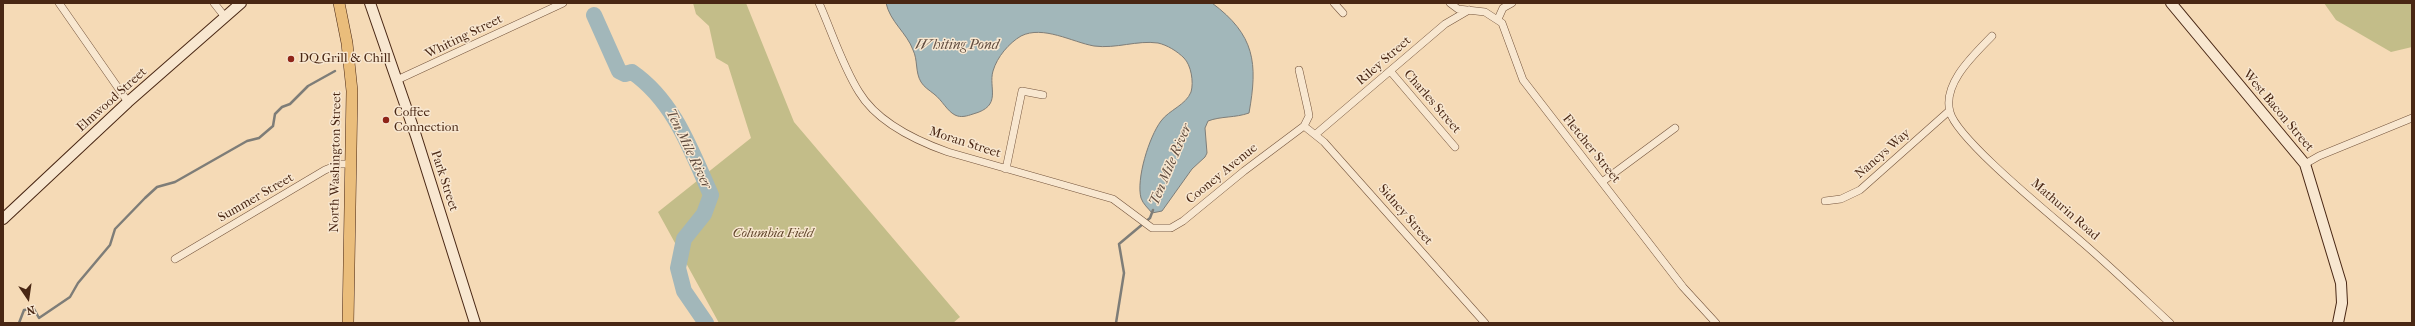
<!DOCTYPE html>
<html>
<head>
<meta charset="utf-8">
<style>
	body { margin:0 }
	#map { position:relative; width:2415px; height:326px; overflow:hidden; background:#f5dab6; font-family:"IM FELL French Canon",serif }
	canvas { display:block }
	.frame { position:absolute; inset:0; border:4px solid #492714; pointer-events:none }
	.north { position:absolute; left:8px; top:278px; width:40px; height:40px; -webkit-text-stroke:3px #f8e7d0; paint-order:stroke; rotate:167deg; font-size:11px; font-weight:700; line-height:16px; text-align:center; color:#492714 }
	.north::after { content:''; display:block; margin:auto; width:14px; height:18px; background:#492714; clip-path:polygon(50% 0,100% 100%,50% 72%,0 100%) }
</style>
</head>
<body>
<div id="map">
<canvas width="2415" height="326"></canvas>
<div class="frame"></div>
<div class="north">N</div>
</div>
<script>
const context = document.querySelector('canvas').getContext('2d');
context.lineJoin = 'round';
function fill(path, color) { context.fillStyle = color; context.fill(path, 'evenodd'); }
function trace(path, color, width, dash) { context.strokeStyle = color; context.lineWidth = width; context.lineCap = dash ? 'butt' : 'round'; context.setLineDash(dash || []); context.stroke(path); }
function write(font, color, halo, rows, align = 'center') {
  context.font = font + ' "IM FELL French Canon",serif'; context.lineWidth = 3; context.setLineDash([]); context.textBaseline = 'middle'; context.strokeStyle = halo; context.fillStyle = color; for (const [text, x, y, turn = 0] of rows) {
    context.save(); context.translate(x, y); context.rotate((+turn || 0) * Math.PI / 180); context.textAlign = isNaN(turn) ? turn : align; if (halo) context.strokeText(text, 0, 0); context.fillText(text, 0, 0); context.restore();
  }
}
const green = new Path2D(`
	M693 3H746L794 122 960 317 953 323H719L658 212 751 138 728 65 716 58 709 26 696 14Z
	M2324 3H2412V47L2391 52 2336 20Z`);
const water = new Path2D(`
	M886 3H1212C1255 35 1258 63 1249 113 1235 118 1221 116 1208 121L1205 128 1207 153 1205 157 1192 169 1162 211 1152 213C1148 208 1143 204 1141 198 1136 179 1149 137 1161 121 1169 110 1186 105 1191 92 1194 82 1191 65 1184 58 1177 51 1167 45 1158 43 1137 40 1116 49 1094 46 1072 42 1043 25 1021 36 1009 43 997 57 993 71 988 88 1003 106 973 114 967 116 961 118 955 115 947 111 942 100 934 94 929 90 924 87 921 82 915 72 918 60 913 50 907 33 890 22 886 3Z`);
const stream = new Path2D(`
	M19 323 24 310 34 309 39 318 70 297 78 283 110 245 115 229 145 198 157 187 175 182 247 141 259 138 273 126 275 114 282 107 290 104 308 86 335 71
	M1116 323 1124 273 1119 244 1150 218 1153 210`);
const river = new Path2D(`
	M594 15 619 71 625 74 632 72C674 101 691 150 711 195L704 214 684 239 678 268 684 291 706 323`);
const street = new Path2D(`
	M59 3 128 102
	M214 3 225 17
	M819 3C832 32 842 65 859 92 877 122 917 141 948 152L1113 199 1152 228H1171L1183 221 1244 171 1304 126 1309 116 1308 110 1299 70
	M1334 3 1343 13
	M1450 3 1458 9 1485 12 1502 23 1523 80 1683 287 1716 323
	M1498 19 1503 8 1512 3
	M1992 36C1975 54 1942 83 1950 112 1957 140 2057 220 2083 243 2113 269 2141 296 2170 323
	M1391 72 1455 147
	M397 80 563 3
	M1304 126 1324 142 1485 323
	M1316 134 1445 24 1469 10
	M2305 164 2319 156 2412 118
	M1006 169 1022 91 1043 95
	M1602 182 1675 128
	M1825 201 1841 199 1860 190 1949 111
	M175 259 325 170 340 164H351`);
const secondary = new Path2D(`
	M370 3 416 136 475 323
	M2171 3 2305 164 2341 283 2342 303 2338 323
	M3 219 128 102 241 3`);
const primary = new Path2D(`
	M339 3 347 43 352 91 348 323`);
const markers = [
	[291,59,4,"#8f2418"],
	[386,120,4,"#8f2418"]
];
const streetNames = [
	["Whiting Street",464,37,-26],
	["Riley Street",1384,61,-41],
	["Elmwood Street",112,100,-42],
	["Charles Street",1432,102,49],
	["West Bacon Street",2278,111,50],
	["Moran Street",965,143,18],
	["Fletcher Street",1591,149,51],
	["Nancys Way",1883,154,-41],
	["North Washington Street",336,162,-89],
	["Cooney Avenue",1222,174,-39],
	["Park Street",444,181,72],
	["Summer Street",256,198,-30],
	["Mathurin Road",2065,210,41],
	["Sidney Street",1405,215,49]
];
const poiNames = [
	["DQ Grill & Chill",299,59],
	["Coffee",394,113],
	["Connection",394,128]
];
const parkNames = [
	["Columbia Field",773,234]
];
const waterNames = [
	["Whiting Pond",957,46],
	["Ten Mile River",688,149,64],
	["Ten Mile River",1171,165,-67]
];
fill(green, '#c3bd89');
fill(water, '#a2b7ba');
trace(water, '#7e7d78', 1);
trace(stream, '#7e7d78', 2.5);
trace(river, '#a2b7ba', 16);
trace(street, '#74543c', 8);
trace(secondary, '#492714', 12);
trace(primary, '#492714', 12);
trace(street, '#f8e7d0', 7);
trace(secondary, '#f8e7d0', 10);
trace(primary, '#eabd7b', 11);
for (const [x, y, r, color] of markers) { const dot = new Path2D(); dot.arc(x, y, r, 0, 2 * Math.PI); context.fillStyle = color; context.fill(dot); trace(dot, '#f8e7d0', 1.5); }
write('13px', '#492714', '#f8e7d0', streetNames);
write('13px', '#492714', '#f8e7d0', poiNames, 'left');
write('italic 13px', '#61452b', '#f8e7d0', parkNames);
write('italic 14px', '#5f4b3e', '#f8e7d0', waterNames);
</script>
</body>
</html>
